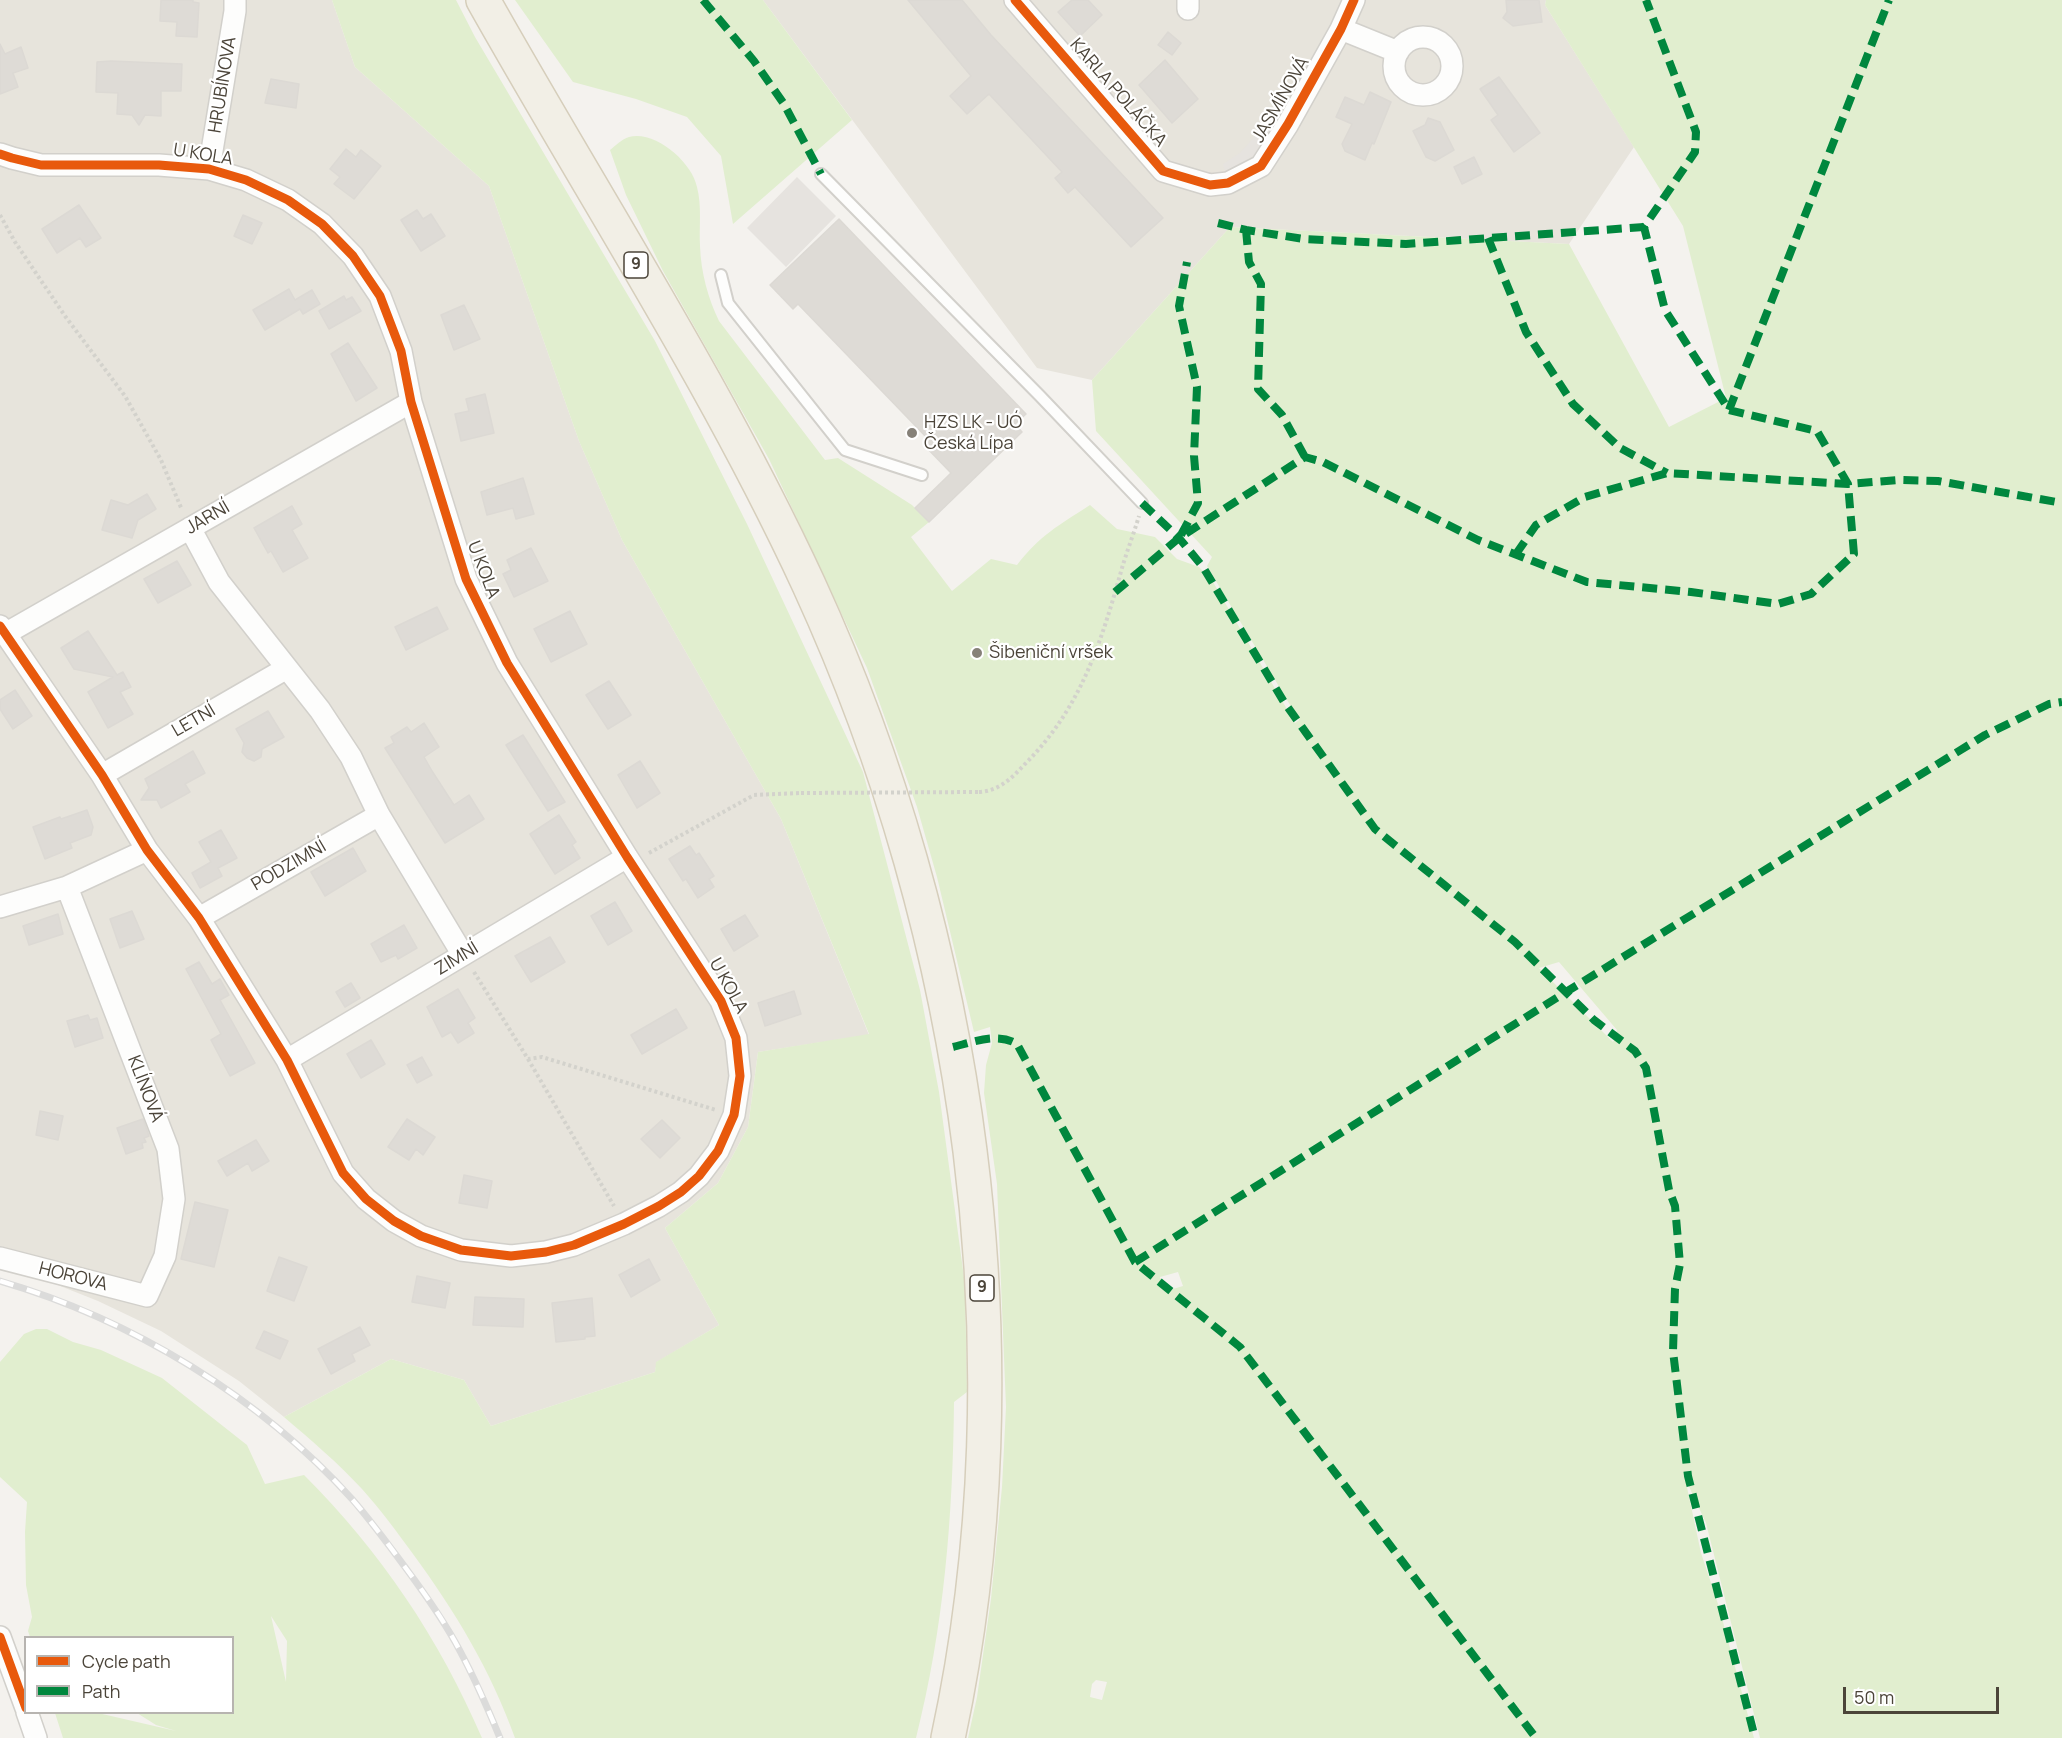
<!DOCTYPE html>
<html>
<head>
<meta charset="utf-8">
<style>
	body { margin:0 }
	#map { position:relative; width:2062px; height:1738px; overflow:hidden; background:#f4f2ee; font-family:Manrope,sans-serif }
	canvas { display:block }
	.legend { position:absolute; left:24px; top:1636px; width:210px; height:78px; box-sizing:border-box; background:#fff; border:2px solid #b7b4b0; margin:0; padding:8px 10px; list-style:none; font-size:18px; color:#4b4439 }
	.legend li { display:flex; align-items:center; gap:12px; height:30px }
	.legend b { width:30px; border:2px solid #b7b4b0 }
	.scale { position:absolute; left:1843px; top:1687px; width:156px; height:27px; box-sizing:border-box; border:3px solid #4b4439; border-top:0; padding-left:8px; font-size:18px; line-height:21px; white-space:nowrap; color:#4b4439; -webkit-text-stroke:4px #fff; paint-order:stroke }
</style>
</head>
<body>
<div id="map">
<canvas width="2062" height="1738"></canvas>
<ul class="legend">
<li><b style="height:8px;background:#e8590c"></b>Cycle path</li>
<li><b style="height:8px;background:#00873e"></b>Path</li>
</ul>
<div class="scale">50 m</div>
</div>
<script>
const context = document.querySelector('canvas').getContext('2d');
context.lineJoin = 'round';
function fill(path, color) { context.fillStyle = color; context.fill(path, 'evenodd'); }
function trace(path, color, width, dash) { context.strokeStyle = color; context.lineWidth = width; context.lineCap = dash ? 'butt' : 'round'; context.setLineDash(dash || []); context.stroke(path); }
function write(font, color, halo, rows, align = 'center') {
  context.font = font + ' Manrope,sans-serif'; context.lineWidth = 4.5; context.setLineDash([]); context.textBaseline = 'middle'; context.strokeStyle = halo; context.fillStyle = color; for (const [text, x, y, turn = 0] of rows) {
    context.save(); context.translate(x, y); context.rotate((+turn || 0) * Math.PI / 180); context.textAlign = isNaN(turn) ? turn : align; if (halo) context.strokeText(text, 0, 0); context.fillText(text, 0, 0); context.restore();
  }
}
const residential = new Path2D(`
	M0 0H332L355 67 489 186 579 441 622 540 781 819 869 1035 758 1052 748 1127 718 1183 665 1228 719 1325 657 1362 655 1372 491 1426 464 1380 391 1359 284 1417 239 1381 161 1331 98 1301 35 1276 0 1266Z
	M763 0H1546L1545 5 1634 147 1569 244 1230 227 1092 380 1037 368Z`);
const green = new Path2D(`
	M332 0H456L475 37 655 341 747 524 863 772 920 990 939 1092 965 1285 967 1392 954 1402C953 1515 944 1628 916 1738H515C491 1671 455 1611 413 1554 397 1532 380 1509 362 1489 338 1463 311 1440 284 1417L391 1359 464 1380 491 1426 655 1372 656 1362 719 1325 665 1228 718 1183 748 1127 758 1052 869 1034 781 819 622 540 579 441 489 186 355 67Z
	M515 0H763L852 120 733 224 721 156 687 117 636 99 573 82Z
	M1546 0H2062V1738H1760L1706 1523 1685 1478 1701 1553 1719 1607 1754 1738H968L977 1697 991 1599 1002 1487 1006 1407 997 1184 984 1093 986 1065 992 1043 990 1027 974 1032 937 877 917 807 867 668 769 459 663 271 626 195 610 150C615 146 622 139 629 137 655 130 692 162 697 187 702 206 699 227 700 246 701 273 708 298 719 321L825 460 838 458 912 505 929 522 911 537 952 591 991 559 1017 565C1039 536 1059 525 1090 505L1117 529 1155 537 1177 559 1199 567 1213 582 1295 723 1299 720 1207 566 1212 557 1096 431 1092 380 1230 227 1569 244 1669 427 1726 398 1683 226 1545 5ZM1559 962 1617 1030 1613 1042 1539 968ZM1178 1272 1183 1286 1166 1291 1160 1277ZM1096 1680 1107 1682 1102 1700 1090 1697 1092 1684Z
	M36 1329H47L73 1342 101 1350 162 1378 247 1445 265 1484 304 1475C381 1552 439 1638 482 1738H63L55 1713H98L176 1731 156 1725 137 1713 232 1712V1638L30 1637 28 1631 32 1617 26 1585 25 1532 27 1502 0 1477V1362L24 1334ZM271 1616 287 1641 286 1682Z`);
const parking = new Path2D(`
	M1274 115 1288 124 1261 166 1228 183 1223 164 1240 153Z
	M797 177 836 216 786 267 747 228Z`);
const building = new Path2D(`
	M161 0H193V2L199 3 197 37 176 36 177 22 160 21Z
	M908 0H962L991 35 1163 218 1131 247 1075 187 1068 193 1055 178 1062 172 989 94 967 114 950 96 971 76Z
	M1072 0H1088L1102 15 1080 36 1058 12Z
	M1506 0H1539L1542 22 1513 26 1503 18 1507 12Z
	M1168 32 1181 43 1172 55 1158 45Z
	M0 44 5 54 21 47 28 68 13 73 18 87 0 94Z
	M1165 60 1198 99 1172 123 1139 85Z
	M111 61 182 64 181 91H161V116L145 115 139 125 132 115 117 114 118 93 96 92 97 62Z
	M1499 77 1540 133 1514 152 1491 120 1498 115 1480 89Z
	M271 79 299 84 296 108 265 103Z
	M1370 92 1391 102 1374 144 1372 143 1365 160 1345 151 1342 144 1352 124 1336 117 1345 97 1364 105Z
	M1428 118 1440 122 1454 150 1435 161 1426 157 1413 131 1425 125Z
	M346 149 356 157 361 150 381 166 354 199 334 184 340 177 330 169Z
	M1474 157 1482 174 1462 184 1454 167Z
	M79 205 101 238 86 247 80 238 57 253 42 229Z
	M417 210 423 219 431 214 445 236 421 251 401 220Z
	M243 215 262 223 252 244 234 236Z
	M839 219 1026 414 1015 424 1022 432 929 522 915 508 951 473 924 445 929 440 798 304 793 309 770 285Z
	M289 289 295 300 312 290 320 304 303 314 300 309 265 330 253 310Z
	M344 296 346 300 352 297 361 311 329 329 319 311Z
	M464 305 480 339 454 350 441 315Z
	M348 343 377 388 356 401 331 354Z
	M485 394 494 433 461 441 455 414 469 411 466 399Z
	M523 478 534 514 516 519 513 508 487 515 481 492Z
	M147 494 156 509 138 520 132 538 102 530 111 500 128 505Z
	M292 506 302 524 292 530 308 558 283 572 271 551 268 553 254 528Z
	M531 548 548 581 514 597 503 574 511 570 507 560Z
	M177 561 191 585 158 603 144 579Z
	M437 607 448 629 406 650 395 627Z
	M570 611 587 644 551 662 534 629Z
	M88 631 117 675 123 672 131 687 120 692 133 714 108 728 88 692 113 677 74 669 61 648Z
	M609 681 631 715 608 729 586 695Z
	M15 690 32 716 13 729 0 709V700Z
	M268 711 284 737 262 749 261 757 254 761 247 758 242 752 244 743 236 729Z
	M424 723 439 747 424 757 432 771 454 805 469 795 484 819 445 843 385 748 394 743 391 737 407 727 411 732Z
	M523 735 565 802 548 811 506 745Z
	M193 751 205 773 185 784 190 792 161 808 157 800H141L149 788 145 779Z
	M640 761 660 793 637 808 618 775Z
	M87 810 93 827 91 835 70 843 72 848 45 859 33 827 60 817 61 819Z
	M559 815 576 842 572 845 580 858 555 874 530 834Z
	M221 830 237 858 218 868 222 876 200 888 192 873 211 862 199 842Z
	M690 846 696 855 699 853 714 876 709 879 714 887 698 898 686 879 683 881 669 859Z
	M353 848 366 871 325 896 311 872Z
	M615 902 632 931 608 945 591 916Z
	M132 911 144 939 120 948 110 919Z
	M58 914 63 934 29 945 23 926Z
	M745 915 758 936 734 951 721 929Z
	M404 925 417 948 398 959 396 955 381 962 371 944Z
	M550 937 565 962 531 982 515 956Z
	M199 962 212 984 220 979 229 995 220 1000 255 1063 230 1076 211 1040 221 1034 186 969Z
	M351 983 360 998 345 1007 336 992Z
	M458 989 475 1018 468 1023 474 1033 458 1043 451 1032 442 1037 427 1007Z
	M794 991 801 1014 765 1026 758 1003Z
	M676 1009 687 1028 642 1054 631 1035Z
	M88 1015 90 1020 97 1018 103 1038 75 1047 67 1021Z
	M371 1040 385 1064 361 1078 347 1054Z
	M422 1057 432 1075 417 1083 407 1065Z
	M40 1111 63 1116 58 1140 36 1135Z
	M143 1119 149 1136 144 1138 146 1142 142 1143 143 1148 126 1154 117 1128Z
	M407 1119 435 1137 423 1155 416 1149 409 1160 388 1147Z
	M662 1120 680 1138 660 1158 641 1139Z
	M256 1140 269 1161 252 1171 248 1163 227 1176 218 1161Z
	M464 1175 492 1181 487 1208 459 1203Z
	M195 1202 228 1210 214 1267 181 1259Z
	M279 1257 307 1267 294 1301 267 1291Z
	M649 1259 660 1280 631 1297 619 1275Z
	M417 1276 450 1283 445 1308 412 1302Z
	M475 1297 524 1299 523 1327 473 1325Z
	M592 1298 595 1336 585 1337V1339L556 1342 552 1303Z
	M360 1327 370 1345 352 1354 355 1361 331 1374 318 1349Z
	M264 1331 288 1341 280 1359 256 1348Z`);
const path = new Path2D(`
	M0 215 15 242 65 316 125 396 161 460 182 510
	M979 792C999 791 1012 778 1025 764 1081 708 1101 643 1122 568 1127 551 1134 533 1139 516
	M649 853 754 795 801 793
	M474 972 528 1059 542 1057 716 1110
	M528 1059 614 1206`);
const lane = new Path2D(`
	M821 174 1040 396 1142 503
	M721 275 728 303 845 450 922 475`);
const street = new Path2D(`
	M1015 0 1163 171 1210 185 1228 183 1261 166 1288 124 1341 29 1354 0
	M1188 9V0
	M1341 29 1398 52
	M1394 66a29 29 0 1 1 58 0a29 29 0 1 1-58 0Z
	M0 154 12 158 41 165H159L209 169 246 180 288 200 322 224 353 256 380 296 401 351 411 402 466 579 507 663 627 857 721 1001 736 1038 740 1076 734 1115 718 1151 699 1176 681 1192 659 1206 624 1224 574 1245 546 1252 511 1256 461 1250 421 1236 394 1221 366 1199 343 1173 287 1060 199 918 147 850 102 775 0 626
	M209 169 235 11V0
	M190 528 219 582 320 710 351 757 379 815 463 955
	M5 634 411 402
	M102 775 287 668
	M0 907 67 887 147 850
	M199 918 379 815
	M287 1060 627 857
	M0 1258 147 1296 165 1256 174 1199 168 1149 67 887
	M0 1637 26 1708
	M27 1712 36 1738`);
const primary = new Path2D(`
	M483 0C592 194 715 382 809 585 971 937 1030 1358 948 1738`);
const rail = new Path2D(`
	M0 1281C131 1319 260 1397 352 1499 371 1521 388 1544 405 1567 425 1594 445 1622 460 1651 475 1679 488 1709 500 1738`);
const pathBridge = new Path2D(`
	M801 793 979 792`);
const quiet = new Path2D(`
	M703 0 754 61 784 104 821 174
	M1218 223 1246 230 1304 239 1406 244 1644 227
	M1246 230 1249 262 1261 284 1258 389 1282 415 1305 457
	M1488 238 1526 332 1573 404 1620 448 1667 473
	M1729 410 1889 0
	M1142 503 1179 538 1203 567 1284 702 1375 829 1515 942 1594 1020 1635 1051 1646 1068 1669 1190 1675 1206 1680 1264 1675 1289 1673 1351 1688 1476 1755 1738
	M1181 535 1198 503 1194 456 1197 387 1179 306 1187 262
	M1516 554 1536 525 1585 497 1667 473 1848 484 1899 480 1938 481 2062 503
	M1115 592 1179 538 1305 457 1323 462 1478 540 1587 582 1691 592 1778 604 1811 594 1854 554 1848 484 1817 431 1729 410 1665 310 1644 227 1695 152 1696 132 1646 0
	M953 1047C973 1042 998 1032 1017 1044L1135 1262 1240 1347 1536 1738
	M1135 1262 1566 992 1985 735 2049 704 2062 702`);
const cycleway = new Path2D(`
	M1015 0 1163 171 1210 185 1228 183 1261 166 1288 124 1341 29 1354 0
	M0 154 12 158 41 165H159L209 169 246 180 288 200 322 224 353 256 380 296 401 351 411 402 466 579 507 663 627 857 721 1001 736 1038 740 1076 734 1115 718 1151 699 1176 681 1192 659 1206 624 1224 574 1245 546 1252 511 1256 461 1250 421 1236 394 1221 366 1199 343 1173 287 1060 199 918 147 850 102 775 0 626
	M0 1637 26 1708`);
const markers = [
	[912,433,6,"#868178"],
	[977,653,6,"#868178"]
];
const shields = [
	[636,265,24],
	[982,1288,24]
];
const shieldNames = [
	["9",636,265],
	["9",982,1288]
];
const streetNames = [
	["HRUBÍNOVA",223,85,-81],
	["KARLA POLÁČKA",1118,93,49],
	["JASMÍNOVÁ",1281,100,-60],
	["U KOLA",203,155,9],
	["JARNÍ",208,518,-30],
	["U KOLA",483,570,69],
	["LETNÍ",194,721,-30],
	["PODZIMNÍ",289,866,-30],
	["ZIMNÍ",457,959,-31],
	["U KOLA",728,986,61],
	["KLÍNOVÁ",145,1089,69],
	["HOROVA",73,1277,14]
];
const poiNames = [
	["HZS LK - UÓ",924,423],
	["Česká Lípa",924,444],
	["Šibeniční vršek",989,653]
];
fill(residential, '#e7e4dc');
fill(green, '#e1eecf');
fill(parking, '#e6e3df');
fill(building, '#dedbd6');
trace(building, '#dcd9d4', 1.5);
trace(lane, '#d2d0cb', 14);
trace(street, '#d2d0cb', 24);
trace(primary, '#d6cebb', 36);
trace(path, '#d3d2cc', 4, [3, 3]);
trace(lane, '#fdfdfc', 10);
trace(street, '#fdfdfc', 21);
trace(primary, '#f2efe6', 33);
trace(rail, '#dbdbda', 7);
trace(rail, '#fff', 4.5, [14]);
trace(pathBridge, '#d3d2cc', 4, [3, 3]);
trace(quiet, '#00873e', 8, [15, 8]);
trace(cycleway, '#e8590c', 9);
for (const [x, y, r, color] of markers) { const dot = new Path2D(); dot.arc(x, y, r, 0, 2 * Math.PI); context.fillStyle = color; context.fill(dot); trace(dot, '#fff', 2); }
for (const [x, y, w] of shields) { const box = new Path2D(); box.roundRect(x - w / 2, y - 13, w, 26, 4.5); context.fillStyle = '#fff'; context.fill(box); trace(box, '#4b4439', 1.5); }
write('bold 16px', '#4b4439', null, shieldNames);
write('18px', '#4b4439', '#fff', streetNames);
write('18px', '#4b4439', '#fff', poiNames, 'left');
</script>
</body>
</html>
